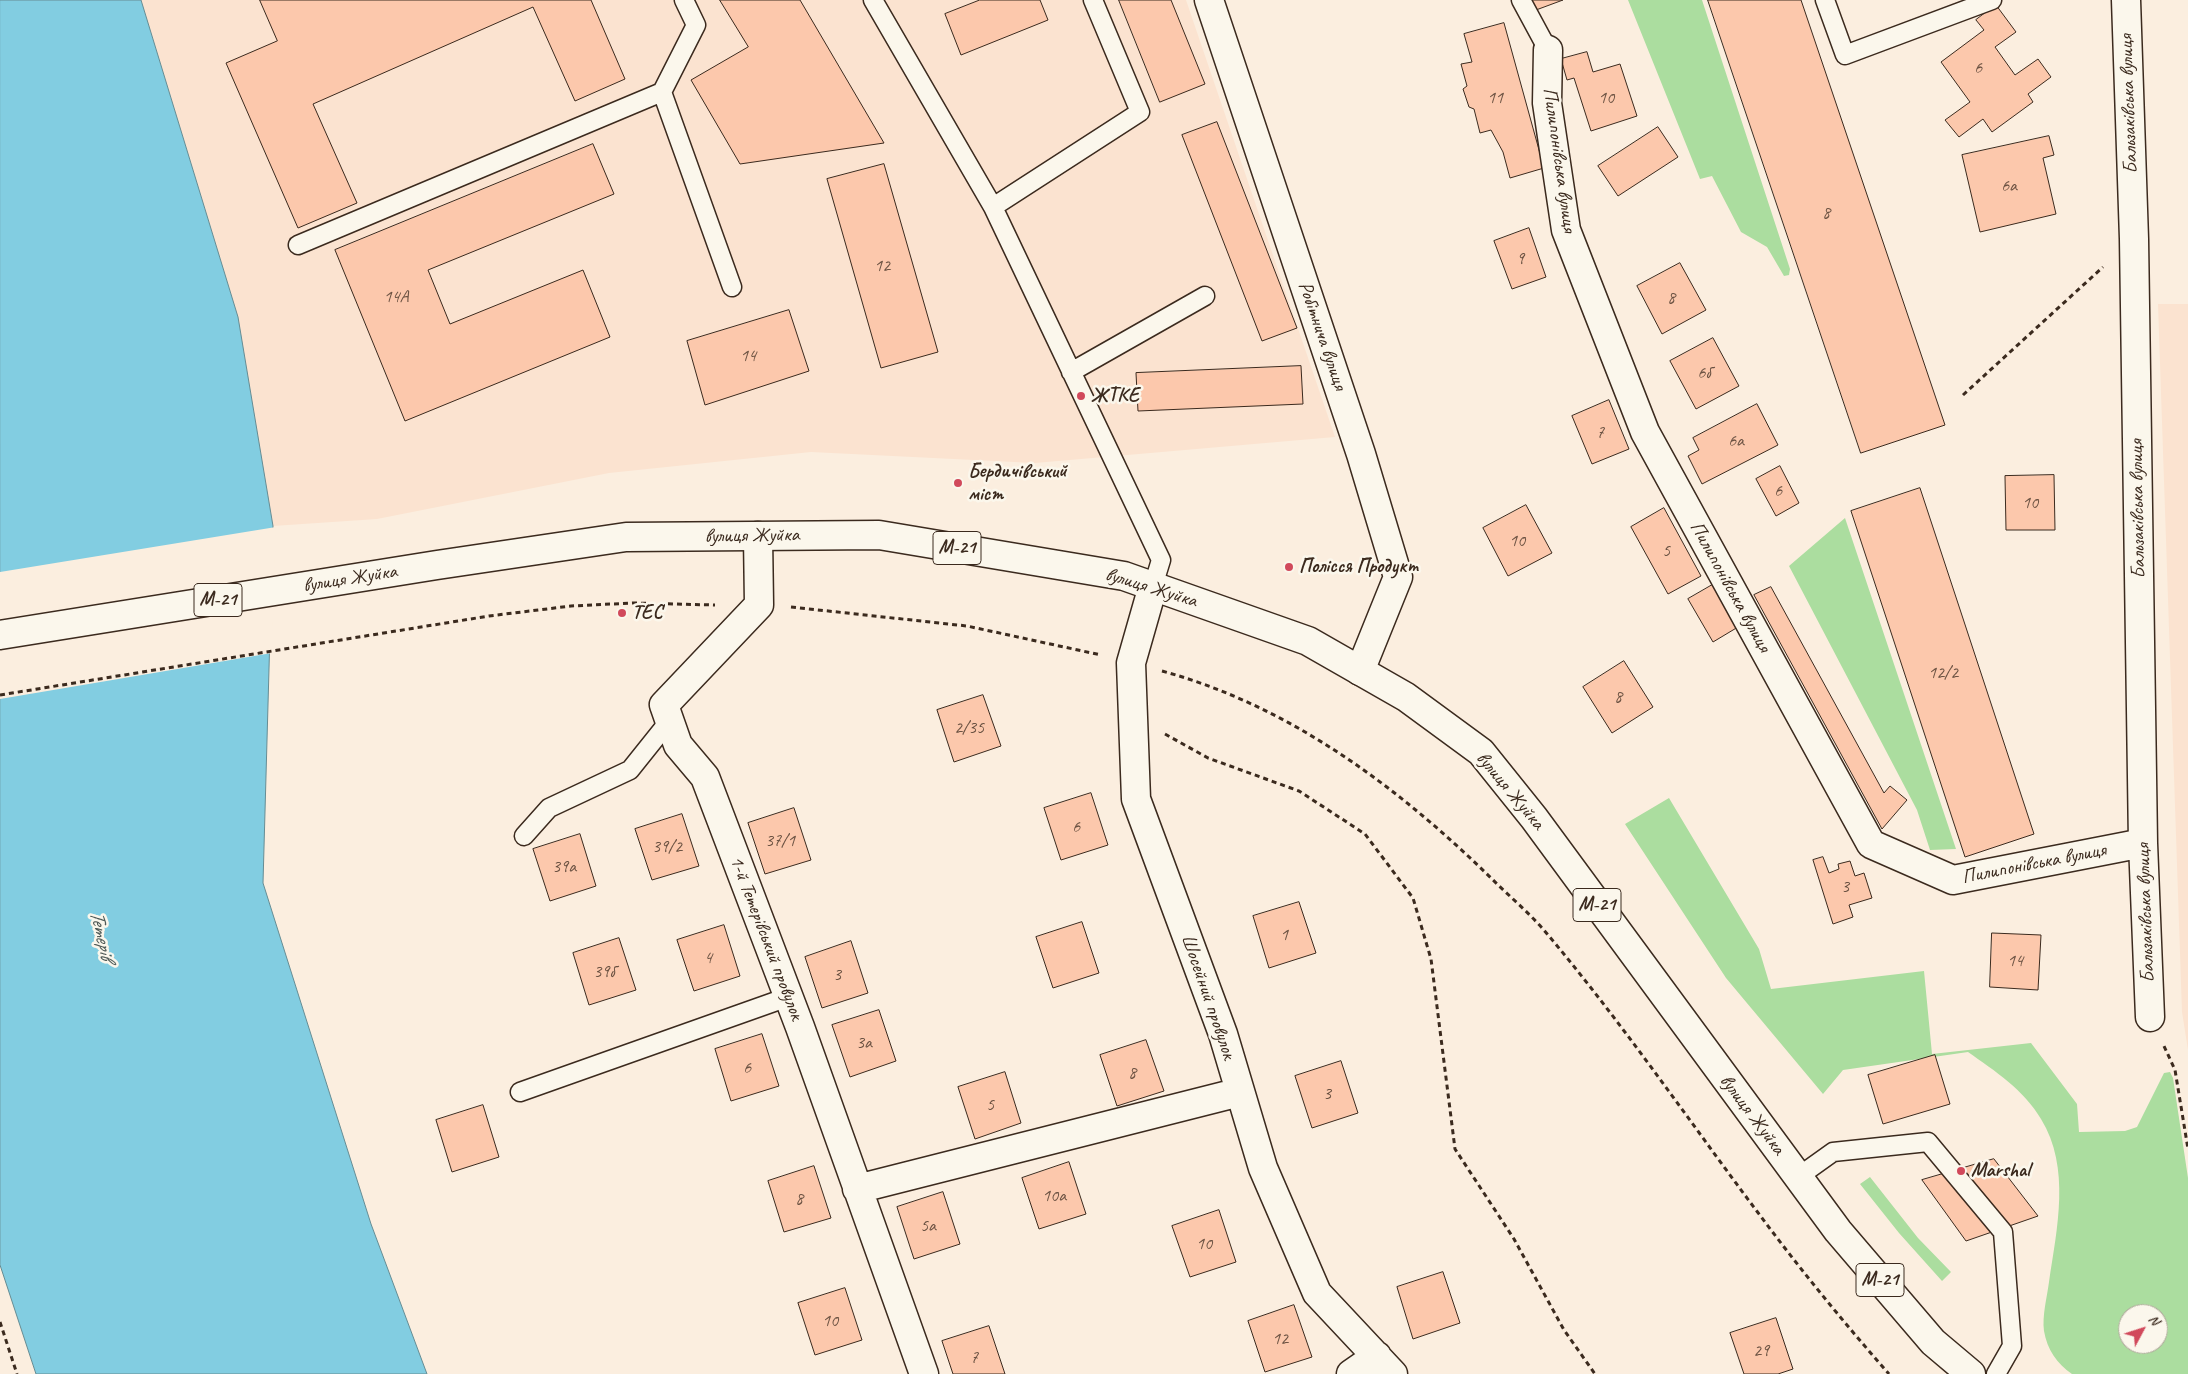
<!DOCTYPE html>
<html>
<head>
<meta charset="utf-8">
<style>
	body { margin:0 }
	#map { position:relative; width:2188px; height:1374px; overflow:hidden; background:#fbeedf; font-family:Caveat,sans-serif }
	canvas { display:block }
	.north { position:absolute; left:2118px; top:1304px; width:50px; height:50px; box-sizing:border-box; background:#fbf7ec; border:1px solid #aea59a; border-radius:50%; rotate:50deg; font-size:14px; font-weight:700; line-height:20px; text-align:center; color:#3b2a1e }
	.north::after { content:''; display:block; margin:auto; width:18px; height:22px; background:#d1495b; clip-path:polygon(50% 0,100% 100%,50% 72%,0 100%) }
</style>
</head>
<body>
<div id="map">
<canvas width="2188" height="1374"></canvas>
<div class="north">N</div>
</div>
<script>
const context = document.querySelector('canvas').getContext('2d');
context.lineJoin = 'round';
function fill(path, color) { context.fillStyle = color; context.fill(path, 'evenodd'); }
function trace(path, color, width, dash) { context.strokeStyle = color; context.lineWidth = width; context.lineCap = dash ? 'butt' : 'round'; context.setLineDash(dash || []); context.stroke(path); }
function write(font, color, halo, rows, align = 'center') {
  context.font = font + ' Caveat,sans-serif'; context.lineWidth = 5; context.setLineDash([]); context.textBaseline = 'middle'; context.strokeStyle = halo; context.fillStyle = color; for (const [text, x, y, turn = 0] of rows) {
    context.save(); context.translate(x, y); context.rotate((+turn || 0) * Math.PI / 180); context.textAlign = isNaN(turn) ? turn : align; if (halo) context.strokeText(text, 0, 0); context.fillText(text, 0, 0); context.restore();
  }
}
const built = new Path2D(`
	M141 0H1186L1335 437 1035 463 811 452 609 473 377 519 273 526 231 294Z
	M2158 304H2188V1050L2182 1012Z`);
const green = new Path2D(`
	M1628 0H1702L1790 269 1789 275 1784 276 1767 247 1741 232 1712 176 1700 179Z
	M1845 518 1956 849 1930 850 1917 810 1789 566Z
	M1669 798 1759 949 1771 989 1924 971 1932 1054 2031 1043 2077 1104 2079 1132 2125 1131 2137 1127 2164 1073 2170 1072 2173 1078 2188 1178V1374H2072C2057 1364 2047 1349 2044 1331 2042 1316 2047 1297 2049 1282 2057 1228 2071 1168 2041 1119 2024 1090 1995 1071 1968 1052L1843 1070 1823 1094 1726 978 1625 824ZM2128 1314H2158V1344H2128Z
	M1870 1177 1918 1238 1951 1272 1942 1281 1899 1233 1860 1184Z`);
const water = new Path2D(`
	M0 0H141L238 317 273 526 263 883 371 1224 427 1374H36L0 1265Z`);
const pier = new Path2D(`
	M276 527 272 653 0 699V572Z`);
const building = new Path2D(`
	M260 0H591L625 79 575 101 533 7 313 104 357 203 298 228 226 63 277 41Z
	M720 0H800L884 143 740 164 691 80 748 47Z
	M980 0H1040L1048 20 961 55 945 14Z
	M1119 0H1171L1205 84 1160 102Z
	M1532 0H1563L1536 10Z
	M1708 0H1801L1945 425 1861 453Z
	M1996 5 2016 32 1995 47 2015 75 2038 59 2051 77 2028 94 2033 102 1992 132 1983 119 1959 137 1945 120 1970 102 1941 62 1984 30 1976 20Z
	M1504 23 1544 168 1510 178 1503 152 1491 130 1480 133 1474 109 1469 107 1463 89 1467 86 1461 64 1472 62 1464 34Z
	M1587 52 1593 72 1620 64 1637 116 1591 131 1574 78 1567 80 1561 59Z
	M1217 122 1297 328 1262 341 1182 135Z
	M1658 127 1678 157 1618 196 1598 166Z
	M2049 136 2054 155 2043 158 2056 214 1980 232 1962 155Z
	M593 144 614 194 428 270 450 324 583 270 610 337 405 421 335 250Z
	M884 164 938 352 881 368 827 179Z
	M1529 228 1546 277 1512 289 1494 241Z
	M1680 263 1706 310 1662 334 1637 286Z
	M789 310 809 371 705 405 687 341Z
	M1713 338 1739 386 1696 409 1670 361Z
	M1301 366 1303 404 1138 411 1136 373Z
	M1609 400 1629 449 1592 464 1572 416Z
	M1757 404 1778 445 1702 484 1688 456 1699 450 1693 438Z
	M1780 466 1799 503 1776 516 1756 479Z
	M2054 475 2055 530H2006L2005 476Z
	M1920 488 2034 834 1965 857 1851 511Z
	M1526 505 1552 553 1508 576 1483 528Z
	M1664 508 1701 576 1668 594 1631 527Z
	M1714 584 1738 627 1713 642 1688 599Z
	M1771 587 1884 793 1890 786 1907 800 1882 829 1754 595Z
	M1624 661 1653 707 1612 733 1583 687Z
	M983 695 1001 746 954 762 937 710Z
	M1091 793 1108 845 1061 860 1044 808Z
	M794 808 811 860 765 874 748 823Z
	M682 814 699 866 652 880 635 829Z
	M580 834 596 886 550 901 533 849Z
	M1823 857 1829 873 1839 869 1838 864 1850 861 1855 876 1864 873 1872 898 1849 905 1853 917 1833 924 1813 860Z
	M1299 902 1316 953 1269 968 1253 916Z
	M1082 922 1099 973 1053 988 1036 937Z
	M724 925 740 976 694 991 677 940Z
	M1992 933 2041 935 2038 990 1990 987Z
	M619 938 636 990 589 1005 573 953Z
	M851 941 868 993 822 1008 805 957Z
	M879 1010 896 1061 850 1077 832 1025Z
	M762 1034 779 1086 731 1101 715 1049Z
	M1146 1040 1164 1091 1117 1106 1100 1055Z
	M1935 1055 1950 1104 1883 1124 1868 1075Z
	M1341 1061 1358 1113 1312 1128 1295 1076Z
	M1005 1072 1021 1123 975 1139 958 1087Z
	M483 1105 499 1157 452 1172 436 1120Z
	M1994 1159 2038 1216 1966 1241 1922 1180Z
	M1069 1162 1086 1214 1039 1229 1022 1178Z
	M814 1166 831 1218 784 1232 768 1181Z
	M943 1192 960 1244 914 1259 897 1207Z
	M1219 1210 1236 1262 1190 1277 1172 1226Z
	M1443 1272 1460 1323 1413 1339 1397 1287Z
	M845 1288 862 1340 815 1355 798 1303Z
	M1294 1305 1312 1357 1265 1372 1248 1321Z
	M1776 1318 1793 1369 1778 1374H1744L1730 1333Z
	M989 1326 1005 1374H953L942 1341Z`);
const path = new Path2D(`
	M1963 395 2103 267
	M791 607 967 626 1101 655
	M1162 671C1290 706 1398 787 1491 878 1508 895 1527 911 1543 929 1622 1022 1691 1124 1765 1222 1804 1274 1846 1325 1889 1374
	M0 695 489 616 571 606 633 603 715 605
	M1165 734 1208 758 1299 791 1365 834 1413 898 1431 959 1455 1149 1514 1239 1564 1330 1595 1374
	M2164 1046 2175 1070 2188 1149
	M0 1322 17 1374`);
const service = new Path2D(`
	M684 0 696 25 662 92 732 287
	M873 0 993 207 1161 560 1153 586
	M1521 0 1548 50
	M1825 0 1845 55 1992 0
	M993 207 1140 112 1093 0
	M298 245 662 92
	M1071 372 1205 296
	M524 836 549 808 630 770 670 720
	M520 1092 788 997
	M1798 1177 1833 1152 1928 1142 2003 1232 2012 1346 1996 1374`);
const minor = new Path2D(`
	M1209 0 1361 454 1398 577 1360 671
	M2126 0 2134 239 2143 843 2150 1017
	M1548 50 1547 103 1566 230 1645 432 1871 844 1953 880 2143 843
	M758 536 759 605 664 705 678 745 705 777 800 1027 924 1374
	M1153 586 1131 663 1136 799 1223 1034 1263 1168 1317 1293 1393 1374
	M857 1189 1240 1092
	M1351 1374 1377 1356`);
const trunk = new Path2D(`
	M0 635 437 565 626 537 879 535 1124 576 1308 641 1406 697 1481 752 1534 818 1838 1231 1933 1342 1971 1374`);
const markers = [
	[1081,396,5,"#d1495b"],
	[958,483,5,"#d1495b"],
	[1289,567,5,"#d1495b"],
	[622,613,5,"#d1495b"],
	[1961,1171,5,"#d1495b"]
];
const numberNames = [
	["6",1978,68],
	["11",1495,98],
	["10",1606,98],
	["6а",2009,186],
	["8",1826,213],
	["9",1520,259],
	["12",882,266],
	["14А",396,297],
	["8",1671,298],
	["14",748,356],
	["6б",1704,373],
	["7",1600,433],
	["6а",1736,441],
	["6",1778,491],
	["10",2030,503],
	["10",1517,541],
	["5",1666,551],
	["12/2",1943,673],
	["8",1618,697],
	["2/35",969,728],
	["6",1076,827],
	["37/1",780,841],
	["39/2",667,847],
	["39а",564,867],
	["3",1845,887],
	["1",1284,935],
	["4",708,958],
	["14",2015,961],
	["39б",604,972],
	["3",837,975],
	["3а",864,1043],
	["6",747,1068],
	["8",1132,1073],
	["3",1327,1094],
	["5",990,1105],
	["10а",1054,1196],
	["8",799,1199],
	["5а",928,1226],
	["10",1204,1244],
	["10",830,1321],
	["12",1280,1339],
	["29",1761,1351],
	["7",974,1358]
];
const shields = [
	[957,548,48],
	[218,600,48],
	[1597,905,48],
	[1880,1280,48]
];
const shieldNames = [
	["М-21",957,548],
	["М-21",218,600],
	["М-21",1597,905],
	["М-21",1880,1280]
];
const streetNames = [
	["Бальзаківська вулиця",2129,104,-92],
	["Пилипонівська вулиця",1559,160,82],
	["Робітнича вулиця",1322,336,71],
	["Бальзаківська вулиця",2138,509,-91],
	["вулиця Жуйка",752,536,-1],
	["вулиця Жуйка",350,579,-9],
	["Пилипонівська вулиця",1730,587,61],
	["вулиця Жуйка",1151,588,17],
	["вулиця Жуйка",1510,791,50],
	["Пилипонівська вулиця",2034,864,-11],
	["Бальзаківська вулиця",2146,913,-92],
	["1-й Тетерівський провулок",766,938,69],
	["Шосейний провулок",1208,997,71],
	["вулиця Жуйка",1752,1115,53]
];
const poiNames = [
	["ЖТКЕ",1091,396],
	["Бердичівський",968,472],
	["міст",968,495],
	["Полісся Продукт",1299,567],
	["ТЕС",632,613],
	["Marshal",1971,1171]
];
const waterNames = [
	["Тетерів",101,935,77]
];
fill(built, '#fbe3d0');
fill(green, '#abdd9f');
fill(water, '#82cde1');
trace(water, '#668c93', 1);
fill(pier, '#fbeedf');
fill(building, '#fcc8ac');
trace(building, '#3b2a1e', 1);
trace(service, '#3b2a1e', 21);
trace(minor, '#3b2a1e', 31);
trace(trunk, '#3b2a1e', 31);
trace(path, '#3b2a1e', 3, [5, 4]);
trace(service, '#fbf7ec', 18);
trace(minor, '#fbf7ec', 28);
trace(trunk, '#fbf7ec', 28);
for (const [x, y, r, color] of markers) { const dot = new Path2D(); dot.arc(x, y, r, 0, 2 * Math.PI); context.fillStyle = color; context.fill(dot); trace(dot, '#fbf7ec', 2); }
write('18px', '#6b5242', null, numberNames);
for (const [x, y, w] of shields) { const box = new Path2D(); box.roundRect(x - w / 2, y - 16.5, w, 33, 4); context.fillStyle = '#fbf7ec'; context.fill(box); trace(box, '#3b2a1e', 1); }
write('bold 19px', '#3b2a1e', null, shieldNames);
write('20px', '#3b2a1e', '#fbf7ec', streetNames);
write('bold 20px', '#3b2a1e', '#fbf7ec', poiNames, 'left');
write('italic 21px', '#505b58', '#fbf7ec', waterNames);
</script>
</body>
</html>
